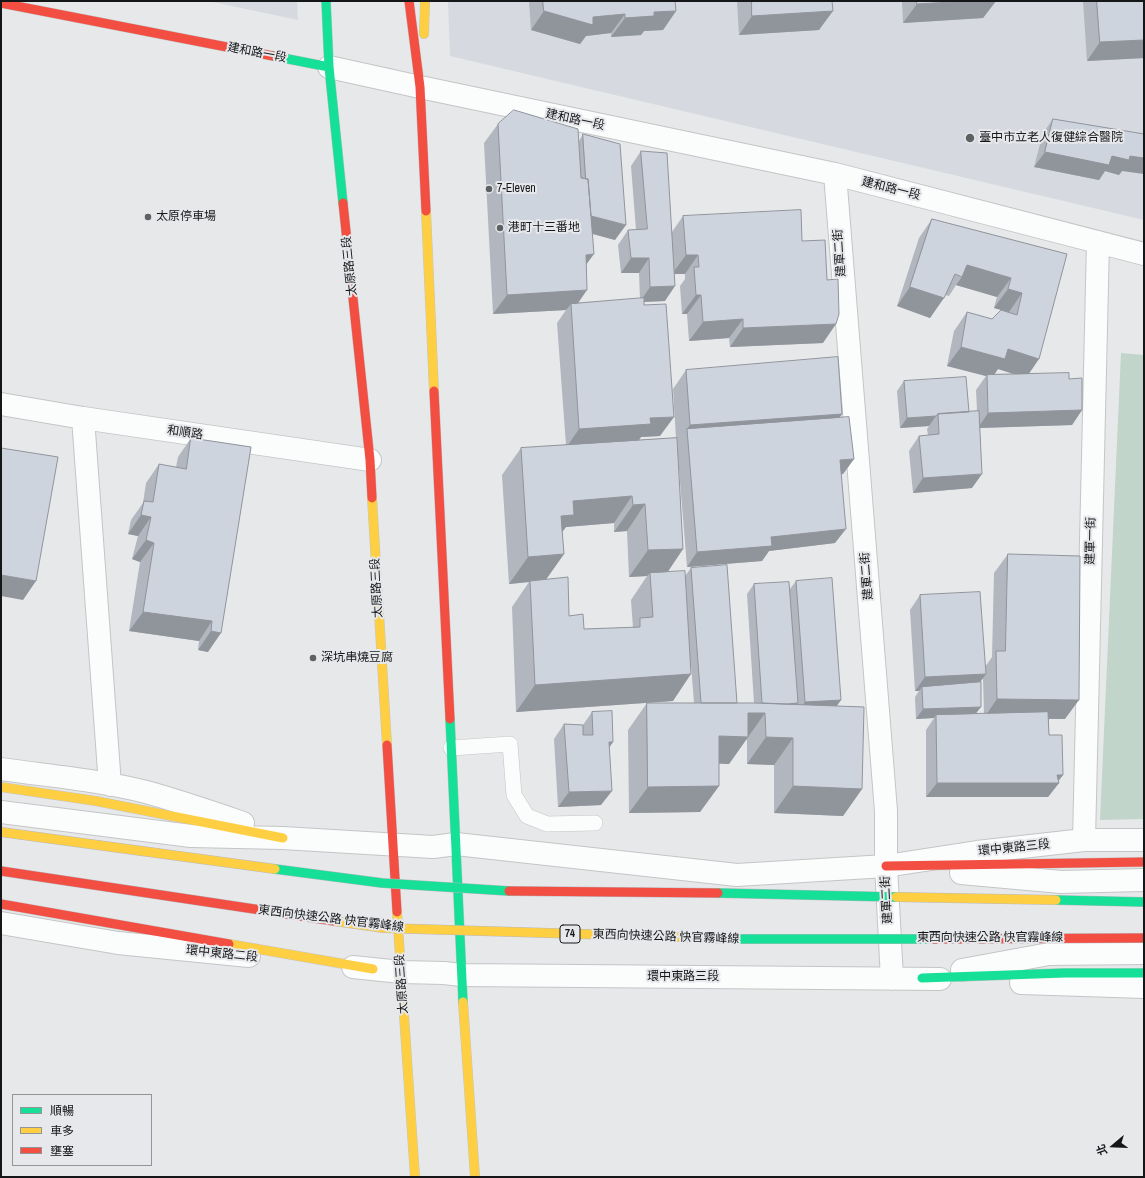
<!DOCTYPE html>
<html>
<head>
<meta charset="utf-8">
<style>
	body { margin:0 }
	#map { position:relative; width:1145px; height:1178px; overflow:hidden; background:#e7e8ea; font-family:"Archivo Narrow","Noto Sans TC",sans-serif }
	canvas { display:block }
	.frame { position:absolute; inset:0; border:2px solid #151617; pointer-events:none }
	.legend { position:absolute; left:12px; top:1094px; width:140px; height:72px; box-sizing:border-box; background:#e6e8eb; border:1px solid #929496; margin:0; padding:5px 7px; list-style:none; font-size:12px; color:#151617 }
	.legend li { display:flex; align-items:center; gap:8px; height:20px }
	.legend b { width:20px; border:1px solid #929496 }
	.north { position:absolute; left:1093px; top:1126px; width:40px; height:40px; -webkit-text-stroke:3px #e6e8eb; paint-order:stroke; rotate:251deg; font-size:11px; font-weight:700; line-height:16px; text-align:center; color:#151617 }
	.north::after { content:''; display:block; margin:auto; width:14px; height:18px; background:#151617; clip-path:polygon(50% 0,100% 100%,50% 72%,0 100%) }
</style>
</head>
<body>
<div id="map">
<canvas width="1145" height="1178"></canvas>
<div class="frame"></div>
<ul class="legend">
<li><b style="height:5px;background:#16e098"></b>順暢</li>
<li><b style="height:5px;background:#ffcf43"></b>車多</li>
<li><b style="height:5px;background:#f24e42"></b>壅塞</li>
</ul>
<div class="north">北</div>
</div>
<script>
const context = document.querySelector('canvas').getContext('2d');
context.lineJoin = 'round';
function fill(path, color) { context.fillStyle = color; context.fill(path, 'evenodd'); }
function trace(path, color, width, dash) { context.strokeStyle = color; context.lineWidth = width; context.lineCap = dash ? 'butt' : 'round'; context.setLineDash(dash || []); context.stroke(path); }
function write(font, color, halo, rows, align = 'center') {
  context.font = font + ' "Archivo Narrow","Noto Sans TC",sans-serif'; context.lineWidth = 4; context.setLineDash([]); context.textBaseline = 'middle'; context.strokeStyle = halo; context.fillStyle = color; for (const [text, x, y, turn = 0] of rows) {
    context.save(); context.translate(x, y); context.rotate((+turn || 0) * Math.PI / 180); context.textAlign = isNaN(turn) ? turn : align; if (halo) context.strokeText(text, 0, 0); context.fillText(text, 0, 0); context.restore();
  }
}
const built = new Path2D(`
	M208 1H297L298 20Z
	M448 1H1144V220L450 56Z`);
const green = new Path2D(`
	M1121 353 1144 355V819L1100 820Z`);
const lane = new Path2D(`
	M451 748 510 744 514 795 527 816 547 824 595 823`);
const street = new Path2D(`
	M329 67 420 87 835 174 1144 254
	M835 174 886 811V866L892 979
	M1 404 83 418 370 460
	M83 418 110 785
	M1 769C49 776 99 780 146 792 179 801 211 812 243 823
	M1 812 191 836 283 838 433 847 456 844 737 875 886 866 977 852 1084 840H1144
	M1084 840 1098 242
	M961 873 1061 882 1144 880
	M1 923 118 943 249 956
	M353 967 401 972 444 973 461 975 940 979
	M962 970 1049 954 1144 953
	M1021 983 1144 987`);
const fast = new Path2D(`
	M326 1 329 67 343 203
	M273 56 329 67
	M450 719 463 1002
	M922 978 1065 973H1144`);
const slow = new Path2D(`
	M424 34 425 1
	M426 211 434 391
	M372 498 387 745
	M1 787 96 801 283 838
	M397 912 415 1177
	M229 944 373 969
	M463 1002 475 1177`);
const jam = new Path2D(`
	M409 1 420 87 426 211
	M1 3 273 56
	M343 203 370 460 372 498
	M434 391 450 719
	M387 745 397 912
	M886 866 1144 862
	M1 904 229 944`);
const fastBridge = new Path2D(`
	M275 869 382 883 509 891
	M718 893 896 897
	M1056 900 1144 902
	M680 937 731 939H931`);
const slowBridge = new Path2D(`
	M1 832 275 869
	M896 897 1056 900
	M334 921 384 928 680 937`);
const jamBridge = new Path2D(`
	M1 871 334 921
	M509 891 718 893
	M931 939 1144 938`);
const wall = new Path2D(`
	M529 1H675L676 11 663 30 644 31 641 35 611 37V33L586 36 580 44 531 30Z
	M737 1H832L819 30 739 35Z
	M902 1H996L983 18 903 23Z
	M1083 1H1144V58L1087 61Z
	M1053 119 1122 171 1119 175 1105 171 1099 180 1034 167 1043 133Z
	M498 124 579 141 583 134 615 240 592 234 586 265 578 303 640 299 639 273H621L618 245 628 230H636L631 166 641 151 672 232 683 216 802 241 823 343 730 347 729 338 689 341 687 314H682L680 286 685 279V274H674L665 301 644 302 660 436 641 437 639 440 676 438 673 389 686 370 842 414 839 418 854 459 843 474H841L835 543 769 551 762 561 687 567 678 457 683 549 667 572 685 576 691 568 737 703H754L747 594 754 584 790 589 796 581 841 700 836 706 862 789 843 816 774 813V765L747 764V740H746L729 764 719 763V786L700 812 629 813 628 730 647 703H694L691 665 673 701 516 712 512 607 529 582 509 584 502 475 521 448 566 445 557 323 566 310 493 314 484 143ZM614 523V532L627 531 629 577 647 576 631 600 633 628 584 629 569 616 546 579 564 554 562 532 566 527Z
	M932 219 1067 254 1028 374 1069 379 1082 410 1072 425 980 428 972 488 913 493 909 451 919 436 928 435 927 429 929 426 900 428 897 391 904 381 969 412 977 411 976 390 986 376 947 366 954 331 967 312 992 319 1001 310 994 308 997 297 956 285 949 296 945 295 930 318 897 306 919 238ZM998 369 1015 374 994 375Z
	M191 438 251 447 208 652 198 650 199 641 129 631 140 562 132 559 138 536 128 534 131 520 143 503 146 483 159 464 176 467 178 457Z
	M1008 554 1065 719H1049V735L1063 775 1058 781 1059 783 1048 797H926V730L934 718 916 719 915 697 919 691H915L910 610 920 595 985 667 992 657 994 573ZM983 678 984 714H976L980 682Z
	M592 712 609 748 601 805 558 807 554 739 564 724 583 725Z`);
const shadedWall = new Path2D(`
	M968 1H996L983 18 903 23 917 4Z
	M544 11 593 17 625 14 611 33 586 36 580 44 531 30Z
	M676 11 663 30 644 31 641 35 611 37 625 18 654 12Z
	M833 11 819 30 739 35 752 16Z
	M1144 40V58L1087 61 1100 42Z
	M1045 152 1112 156H1130L1144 158V174L1122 171 1119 175 1105 171 1099 180 1034 167Z
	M589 215 626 225 615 240 579 230Z
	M594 254 580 273 586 255Z
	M686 255H698L685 274H672Z
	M631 258H649L639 273H621Z
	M967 265 1011 278 997 297 956 285 962 277Z
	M675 286 665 301 640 302 650 287Z
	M910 287 944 298 930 318 897 306Z
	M1008 289 1022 293 1009 312 994 308Z
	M587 290 574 309 571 304 566 310 493 314 507 295Z
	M696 295H701L687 314H682Z
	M743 319 729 338 689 341 703 322Z
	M836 324 823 343 730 347 743 328Z
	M961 347 1008 349 1039 359 1026 378 998 369 992 378 987 375 986 376 947 366Z
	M1082 410 1072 425 978 428 988 413Z
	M842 414 829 433 687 429 690 425Z
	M936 416 929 426 900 428 907 418Z
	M674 417 660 436 641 437 637 443 566 448 579 429 650 418Z
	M854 459 843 474 830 475 840 460Z
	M982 474 972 488 913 493 923 478Z
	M632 496 614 523 566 527 555 542 561 516 573 501Z
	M645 504 627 531 614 532 633 505Z
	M141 515 151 517 138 536 128 534Z
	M846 529 835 543 769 551 762 561 687 567 697 552 771 537Z
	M146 540 154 543 140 562 132 559Z
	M683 549 665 576 650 573 647 576 629 577 648 550Z
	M564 554 545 581H530L529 582 509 584 528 557Z
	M1 575 36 581 23 600 1 596Z
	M143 612 212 621 199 641 129 631Z
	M211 631 221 633 208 652 198 650Z
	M691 674 673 701 516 712 535 685Z
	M986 674 975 689 922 687 919 691H915L925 677Z
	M997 699 1079 700 1065 719 984 718Z
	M841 700 834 710 798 712 805 702Z
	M798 703 792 713H765L729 764 700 763 719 736 748 713 762 705Z
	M981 707 974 716 936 715 934 718 916 719 923 709Z
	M766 737 793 738 774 765 747 764Z
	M609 742H613L603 757Z
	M1057 775H1063L1057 783H1059L1048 797H926L937 783Z
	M719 786 700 812 629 813 648 787Z
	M793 786 862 789 843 816 774 813Z
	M612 791 601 805 558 807 569 792Z`);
const building = new Path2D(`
	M543 1H675L676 11 654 12V16L625 18V14L593 17V25L544 11Z
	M752 1H832L833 11 752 16Z
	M917 1H968L917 4Z
	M1097 1H1144V40L1100 42Z
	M514 110 578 129 581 178 588 179 594 254 586 255 587 290 507 295 498 124Z
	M1053 119 1144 134V158L1130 156 1129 160 1112 156 1109 165 1045 152Z
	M583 134 620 144 626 225 591 216 588 179H586Z
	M641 151 667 153 675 286 650 287 649 258H631L628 230 647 229Z
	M801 210 802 241 825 240 827 280 838 279 839 314 836 324 743 328V319L703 322 701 295H696L694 267H699L698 255H686L683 216Z
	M932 219 1067 254 1039 359 1008 349 1005 359 961 347 967 312 992 319 1001 310 1017 315 1022 293 1008 289 1011 278 967 265 962 277 955 274 944 298 910 287Z
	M644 298V305L666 304 674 417 650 418 651 424 579 429 571 304Z
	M838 357 842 414 690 425 686 370Z
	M1069 373V379L1082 378V410L988 413 987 375Z
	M966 377 969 412 938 414 936 416 907 418 904 381Z
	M979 411 982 474 923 478 919 436 939 434 938 414Z
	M849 417 854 459 840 460 846 529 771 537 772 546 697 552 687 429Z
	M191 438 251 447 221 633 211 631 212 621 143 612 154 543 146 540 151 517 141 515 144 501 153 502 159 464 186 469Z
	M677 438 683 549 648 550 645 504 633 505 632 496 573 501 574 515 561 516 564 554 528 557 521 448Z
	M1 448 58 457 36 581 1 575Z
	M1008 554 1080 556 1079 700 997 699 996 651H1005Z
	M727 565 737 703H701L691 568Z
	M685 571 691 674 535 685 530 581 568 577 569 616 583 614 584 629 640 627V618L653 617 650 573Z
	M832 578 841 700 805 702 796 581Z
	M789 582 798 703 787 704 762 703 754 584Z
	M980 592 986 674 925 677 920 595Z
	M981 682V707L923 709 922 687Z
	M647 703H755L864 707 862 789 793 786V738L766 737 765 713H748V737L719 736V786L648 787Z
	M612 711 613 742H609L612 791 569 792 564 724 583 725V735H593L592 712Z
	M1048 712 1049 735H1062L1063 775H1057L1059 783H937L936 715Z`);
const markers = [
	[970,138,5,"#5e6061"],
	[489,189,4,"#5e6061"],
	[148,217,4,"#5e6061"],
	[500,228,4,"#5e6061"],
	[313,658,4,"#5e6061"]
];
const shields = [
	[570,934,20]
];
const shieldNames = [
	["74",570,934]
];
const streetNames = [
	["建和路一段",257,53,11],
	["建和路一段",575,120,12],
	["建和路一段",891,189,14],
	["建軍二街",840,253,-94],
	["太原路三段",350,266,-96],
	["和順路",185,433,8],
	["建軍一街",1091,541,-89],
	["建軍二街",867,576,-95],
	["太原路三段",377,588,-93],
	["環中東路三段",1014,848,-6],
	["建軍二街",887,900,-93],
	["東西向快速公路 快官霧峰線",331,919,7],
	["東西向快速公路 快官霧峰線",666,937,2],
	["東西向快速公路 快官霧峰線",990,938],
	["環中東路二段",222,954,6],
	["環中東路三段",683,977],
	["太原路三段",402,984,-94]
];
const poiNames = [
	["臺中市立老人復健綜合醫院",979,138],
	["7-Eleven",497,189],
	["太原停車場",156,217],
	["港町十三番地",508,228],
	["深坑串燒豆腐",321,658]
];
fill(built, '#d6d9df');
fill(green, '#c1d5ca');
trace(lane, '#c4c5c6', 16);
trace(street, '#c4c5c6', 24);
trace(fast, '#c4c5c6', 10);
trace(slow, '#c4c5c6', 10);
trace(jam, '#c4c5c6', 10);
trace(lane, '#fbfcfc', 15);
trace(street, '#fbfcfc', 22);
trace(fast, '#16e098', 9);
trace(slow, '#ffcf43', 9);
trace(jam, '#f24e42', 9);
trace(fastBridge, '#b7b8c0', 10, []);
trace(slowBridge, '#b7b8c0', 10, []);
trace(jamBridge, '#b7b8c0', 10, []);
trace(fastBridge, '#16e098', 9);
trace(slowBridge, '#ffcf43', 9);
trace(jamBridge, '#f24e42', 9);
fill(wall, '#b1b6bf');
fill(shadedWall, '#90949b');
fill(building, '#ced4de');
trace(building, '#90949b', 1);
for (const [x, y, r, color] of markers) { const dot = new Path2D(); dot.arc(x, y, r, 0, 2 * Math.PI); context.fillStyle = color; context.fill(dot); trace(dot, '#e6e8eb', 1.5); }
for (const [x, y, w] of shields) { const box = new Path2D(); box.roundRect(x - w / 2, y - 9, w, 18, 3); context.fillStyle = '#e6e8eb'; context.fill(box); trace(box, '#151617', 1); }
write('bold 11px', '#151617', null, shieldNames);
write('12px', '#151617', '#e6e8eb', streetNames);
write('12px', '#151617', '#e6e8eb', poiNames, 'left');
</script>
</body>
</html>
